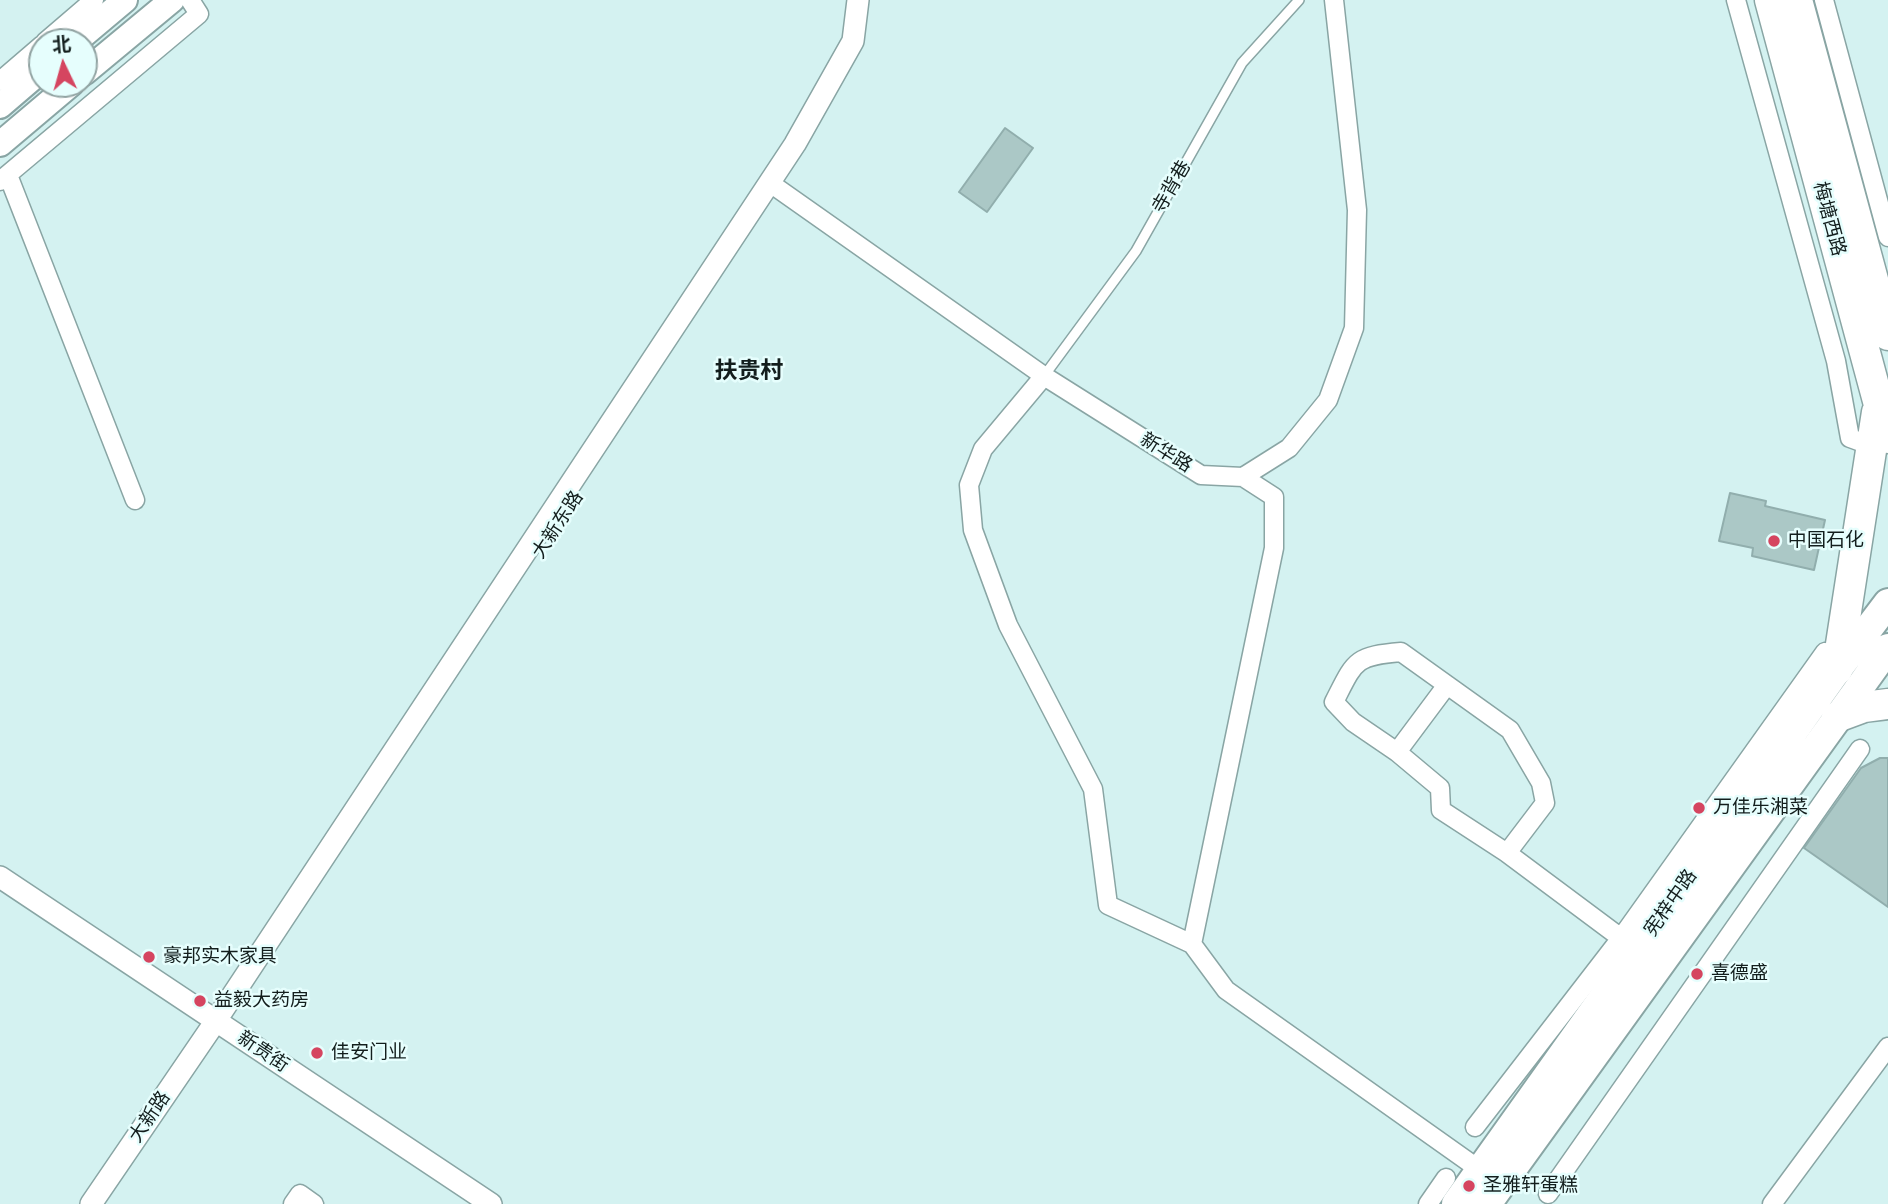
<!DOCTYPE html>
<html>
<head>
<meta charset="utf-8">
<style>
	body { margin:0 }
	#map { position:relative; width:1888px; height:1204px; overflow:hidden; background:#d4f2f1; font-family:"Open Sans","Noto Sans SC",sans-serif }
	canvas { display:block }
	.north { position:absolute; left:28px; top:28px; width:70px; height:70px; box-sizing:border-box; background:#e6fefd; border:2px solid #92a4a3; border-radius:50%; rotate:355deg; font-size:19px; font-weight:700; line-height:28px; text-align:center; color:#131e1d }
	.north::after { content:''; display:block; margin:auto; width:24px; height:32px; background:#d54560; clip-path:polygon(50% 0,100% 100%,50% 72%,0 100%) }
</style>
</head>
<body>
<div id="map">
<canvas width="1888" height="1204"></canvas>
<div class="north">北</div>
</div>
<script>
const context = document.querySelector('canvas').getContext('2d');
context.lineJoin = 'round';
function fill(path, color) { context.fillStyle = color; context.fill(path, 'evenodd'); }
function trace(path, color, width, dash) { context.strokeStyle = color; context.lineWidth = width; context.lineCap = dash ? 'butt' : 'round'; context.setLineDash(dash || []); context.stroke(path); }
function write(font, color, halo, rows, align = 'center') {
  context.font = font + ' "Open Sans","Noto Sans SC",sans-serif'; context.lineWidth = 5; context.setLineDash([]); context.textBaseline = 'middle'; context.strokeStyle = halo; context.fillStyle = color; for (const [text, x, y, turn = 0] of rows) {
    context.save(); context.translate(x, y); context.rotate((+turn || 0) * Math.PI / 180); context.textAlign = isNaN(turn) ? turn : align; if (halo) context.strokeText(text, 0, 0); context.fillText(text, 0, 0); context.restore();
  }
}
const building = new Path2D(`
	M1005 128 1033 148 987 212 959 192Z
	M1730 493 1766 501 1765 506 1825 520 1814 570 1752 556 1753 548 1719 541Z
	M1880 758H1888V907L1804 848 1861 768Z`);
const service = new Path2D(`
	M1044 376 1136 251 1242 63 1299 0`);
const minor = new Path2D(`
	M1736 0 1836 361 1850 438 1872 446
	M1824 0 1888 237
	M45 42 94 0
	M0 81 42 45
	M8 175 135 500
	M0 181 199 14 190 0
	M770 183 1044 376 1201 475 1243 477 1289 448 1328 400 1354 328 1357 210 1334 0
	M1044 376 983 449 969 485 973 530 1008 625 1093 789 1108 905 1192 944 1226 990 1480 1170
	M1397 752 1447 685
	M1507 853 1545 803 1541 783 1510 730 1401 652C1354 656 1355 661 1334 702L1353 722 1397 752 1440 788 1441 810 1507 853 1621 938
	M1192 944 1274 548V497L1243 477
	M1475 1127 1621 938 1825 652
	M1548 1194 1860 749
	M293 1204 300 1194 314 1204
	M1428 1204 1446 1178
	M1772 1204 1888 1047`);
const tertiary = new Path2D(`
	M0 877 491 1204
	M91 1204 209 1031 795 144 853 41 858 0`);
const secondary = new Path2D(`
	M75 42 125 0
	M84 73 172 0
	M0 106 42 70
	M0 144 71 84`);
const primary = new Path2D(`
	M1456 1204 1837 670 1888 603
	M1487 1204 1888 648`);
const trunk = new Path2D(`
	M1770 0 1888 438
	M1797 0 1888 335
	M1837 670 1877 412
	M1837 717 1864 707 1888 704`);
const markers = [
	[1774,541,7,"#d54560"],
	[1699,808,7,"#d54560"],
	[149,957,7,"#d54560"],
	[1697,974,7,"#d54560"],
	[200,1001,7,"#d54560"],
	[317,1053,7,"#d54560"],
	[1469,1186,7,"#d54560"]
];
const streetNames = [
	["寺背巷",1172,187,-60],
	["梅塘西路",1829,219,75],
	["新华路",1166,453,32],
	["大新东路",558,525,-57],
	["宪梓中路",1671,903,-55],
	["新贵街",263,1052,34],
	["大新路",150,1117,-56]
];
const poiNames = [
	["中国石化",1788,541],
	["万佳乐湘菜",1713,808],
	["豪邦实木家具",163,957],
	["喜德盛",1711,974],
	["益毅大药房",214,1001],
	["佳安门业",331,1053],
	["圣雅轩蛋糕",1483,1186]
];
const quarterNames = [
	["扶贵村",749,371]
];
fill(building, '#abc8c6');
trace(building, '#91aead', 2);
trace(service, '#89a5a4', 12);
trace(minor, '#89a5a4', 21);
trace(tertiary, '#89a5a4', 24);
trace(secondary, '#89a5a4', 28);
trace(primary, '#89a5a4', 32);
trace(trunk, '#89a5a4', 33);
trace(service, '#fff', 9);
trace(minor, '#fff', 18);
trace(tertiary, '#fff', 21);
trace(secondary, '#fff', 24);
trace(primary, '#fff', 28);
trace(trunk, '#fff', 30);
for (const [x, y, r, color] of markers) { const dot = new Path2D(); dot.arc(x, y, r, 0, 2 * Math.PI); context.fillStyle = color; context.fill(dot); trace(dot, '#e6fefd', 2.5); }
write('19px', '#131e1d', '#e6fefd', streetNames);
write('19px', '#131e1d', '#e6fefd', poiNames, 'left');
write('bold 23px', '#131e1d', '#e6fefd', quarterNames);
</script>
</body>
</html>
